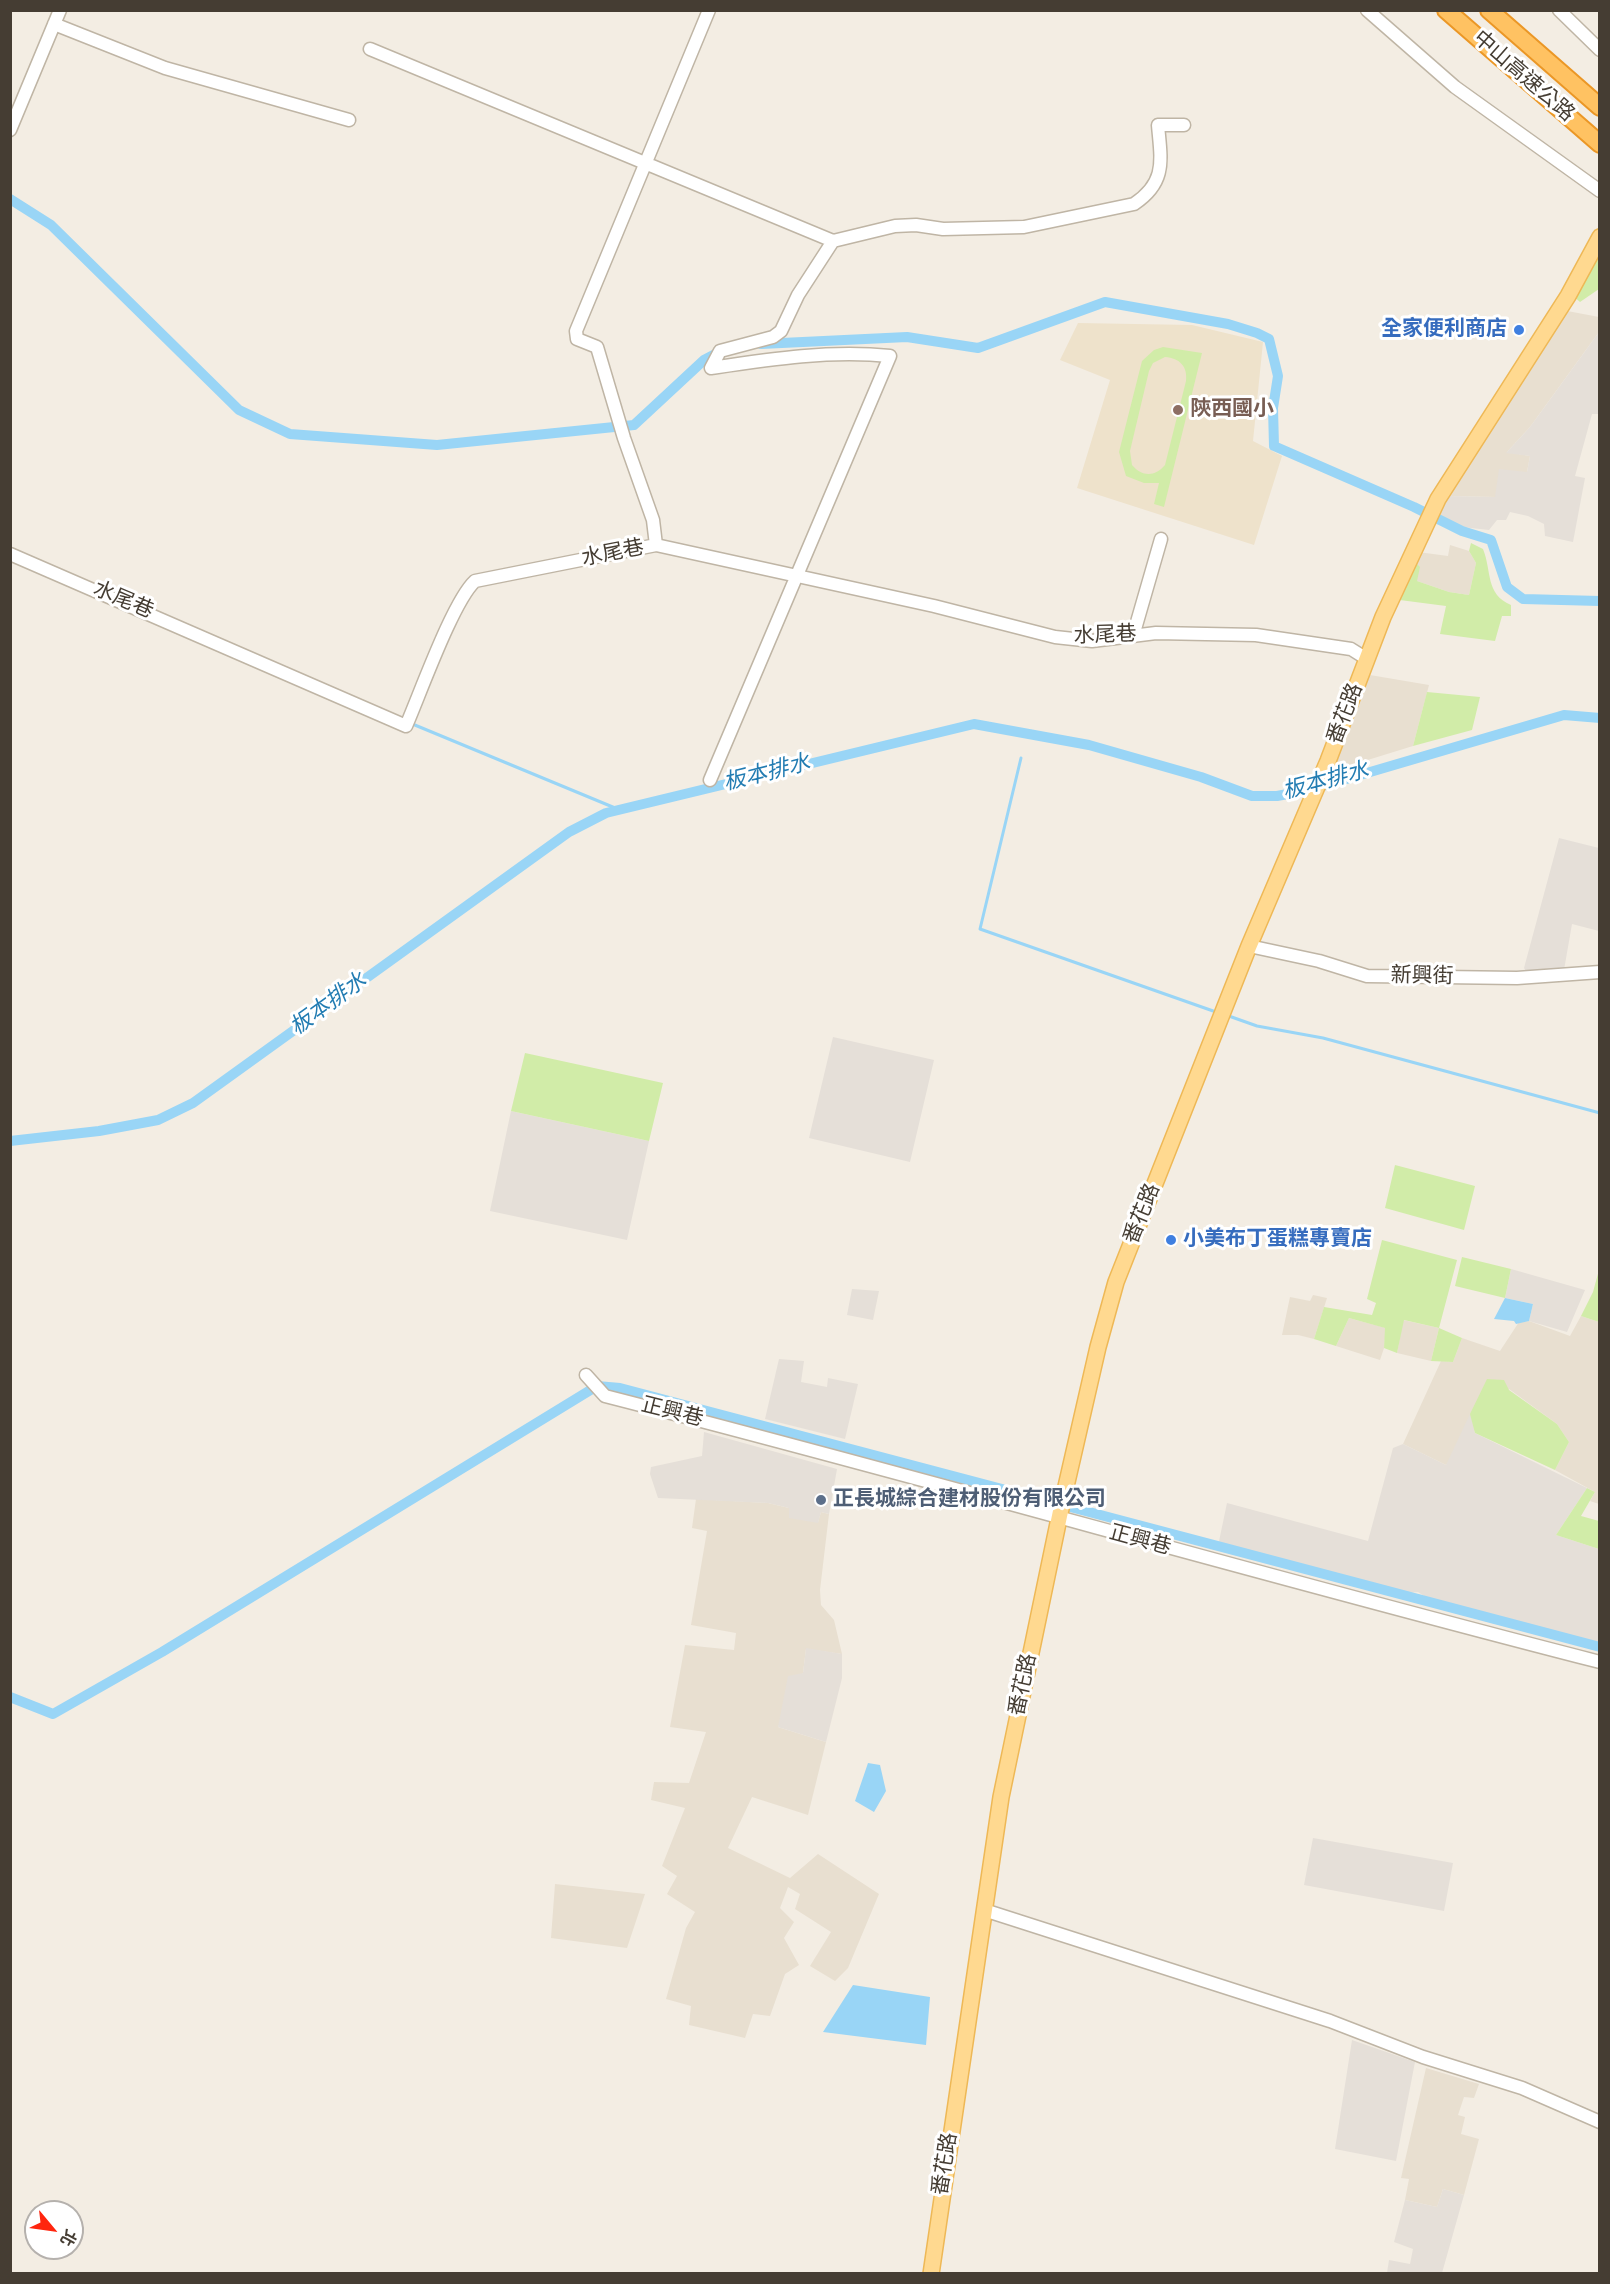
<!DOCTYPE html>
<html>
<head>
<meta charset="utf-8">
<style>
	body { margin:0 }
	#map { position:relative; width:1610px; height:2284px; overflow:hidden; background:#f3ede3; font-family:Jost,"Noto Sans TC",sans-serif }
	canvas { display:block }
	.frame { position:absolute; inset:0; border:12px solid #453d33; pointer-events:none }
	.north { position:absolute; left:24px; top:2200px; width:60px; height:60px; box-sizing:border-box; background:#fff; border:2px solid #b5b1ad; border-radius:50%; rotate:119deg; font-size:16px; font-weight:700; line-height:24px; text-align:center; color:#453d33 }
	.north::after { content:''; display:block; margin:auto; width:21px; height:27px; background:#ff250e; clip-path:polygon(50% 0,100% 100%,50% 72%,0 100%) }
</style>
</head>
<body>
<div id="map">
<canvas width="1610" height="2284"></canvas>
<div class="frame"></div>
<div class="north">北</div>
</div>
<script>
const context = document.querySelector('canvas').getContext('2d');
context.lineJoin = 'round';
function fill(path, color) { context.fillStyle = color; context.fill(path, 'evenodd'); }
function trace(path, color, width, dash) { context.strokeStyle = color; context.lineWidth = width; context.lineCap = dash ? 'butt' : 'round'; context.setLineDash(dash || []); context.stroke(path); }
function write(font, color, halo, rows, align = 'center') {
  context.font = font + ' Jost,"Noto Sans TC",sans-serif'; context.lineWidth = 6; context.setLineDash([]); context.textBaseline = 'middle'; context.strokeStyle = halo; context.fillStyle = color; for (const [text, x, y, turn = 0] of rows) {
    context.save(); context.translate(x, y); context.rotate((+turn || 0) * Math.PI / 180); context.textAlign = isNaN(turn) ? turn : align; if (halo) context.strokeText(text, 0, 0); context.fillText(text, 0, 0); context.restore();
  }
}
const residential = new Path2D(`
	M1562 310 1599 317V332L1530 427 1507 452 1530 456 1527 472 1495 497 1448 496Z
	M1450 545 1469 551 1476 563 1469 595 1449 592 1417 581 1412 559 1418 552 1448 556Z
	M1364 674 1429 685 1413 746 1345 767 1329 761Z
	M1313 1295 1327 1298 1314 1339 1298 1335H1282L1290 1297 1310 1301Z
	M1581 1316 1599 1322V1504L1590 1501 1595 1492 1555 1470 1569 1442 1557 1424 1509 1389 1446 1465 1403 1444 1441 1361 1453 1362 1462 1338 1500 1351 1519 1322 1529 1321 1570 1336Z
	M1349 1318 1386 1328 1384 1348 1380 1360 1336 1346Z
	M1403 1320 1439 1328 1431 1361 1397 1353Z
	M696 1499 768 1503 789 1508 818 1522 821 1512 829 1514 820 1590 821 1605 834 1620 842 1654 806 1649 803 1673 778 1727 826 1742 808 1815 752 1797 728 1848 790 1878 818 1854 879 1894 848 1968 835 1981 810 1966 831 1932 795 1909 800 1894 788 1887 780 1908 794 1922 784 1938 799 1965 785 1974 770 2016 753 2014 745 2038 689 2025 691 2006 666 1999 686 1928 695 1912 667 1894 677 1876 662 1866 685 1808 651 1800 654 1782 689 1783 706 1732 670 1727 685 1645 734 1650 736 1633 691 1625 707 1531 692 1528Z
	M555 1884 645 1894 627 1948 551 1938Z
	M1426 2068 1479 2084 1474 2098 1464 2097 1458 2115 1465 2117 1461 2134 1479 2139 1464 2195 1443 2189 1437 2207 1405 2200 1409 2179 1401 2178Z`);
const industrial = new Path2D(`
	M1599 332V414H1592L1575 476 1585 478 1573 542 1545 536 1544 524 1528 516 1510 512 1506 520H1497L1489 530 1435 524 1448 496 1495 497 1499 469 1527 472 1530 456 1506 453 1530 427Z
	M1559 838 1599 848V931L1572 924 1564 970 1527 973 1524 968Z
	M833 1037 934 1060 910 1162 809 1138Z
	M511 1111 649 1141 627 1240 490 1211Z
	M1511 1269 1585 1290 1567 1332 1529 1321 1533 1304 1505 1298Z
	M852 1289 879 1291 873 1320 847 1315Z
	M779 1359 804 1361 801 1382 827 1387 828 1378 858 1384 845 1439 765 1419Z
	M1470 1414 1475 1433 1587 1488 1556 1535 1599 1549V1649L1437 1604 1418 1592 1391 1594 1218 1546 1227 1503 1368 1541 1393 1448 1403 1444 1446 1465Z
	M704 1432 837 1469 829 1514 821 1512 818 1523 789 1518V1508L768 1503 658 1498 650 1474 651 1467 702 1456Z
	M806 1648 842 1654V1678L826 1742 778 1727 788 1676 803 1673Z
	M1313 1838 1453 1863 1444 1911 1304 1885Z
	M1352 2040 1415 2062 1396 2161 1335 2149Z
	M1443 2189 1464 2195 1442 2273H1387L1389 2260 1410 2264 1413 2249 1394 2242 1405 2200 1437 2207Z`);
const education = new Path2D(`
	M1078 323 1192 325 1263 342 1253 441 1282 456 1254 545 1077 488 1110 380 1060 360Z`);
const green = new Path2D(`
	M1599 244V289L1580 302 1572 295Z
	M1163 347 1202 353 1164 507 1154 504 1159 483H1144L1126 476 1119 452 1142 361 1154 350ZM1165 357C1180 358 1188 367 1186 381L1165 465C1155 477 1142 477 1132 465L1130 451 1149 371 1153 363Z
	M1471 543 1483 549C1492 571 1485 594 1511 605V616H1502L1495 641 1440 634 1446 606 1392 599 1412 559 1420 567 1417 581 1449 592 1469 595 1476 563 1469 551Z
	M1427 692 1480 697 1472 730 1413 746Z
	M525 1053 663 1083 649 1141 511 1111Z
	M1395 1165 1475 1186 1464 1230 1385 1208Z
	M1382 1240 1457 1260 1439 1328 1462 1338 1453 1362 1431 1361 1439 1328 1404 1320 1397 1353 1384 1348 1385 1328 1349 1318 1336 1346 1314 1339 1324 1307 1372 1315 1376 1303 1367 1299Z
	M1462 1257 1511 1269 1505 1298 1455 1286Z
	M1599 1270V1322L1581 1316 1593 1292Z
	M1487 1379 1504 1380 1509 1390 1557 1424 1569 1442 1555 1470 1475 1433 1470 1414Z
	M1587 1488 1595 1492 1581 1516 1599 1521V1549L1556 1535Z`);
const water = new Path2D(`
	M1505 1298 1533 1304 1529 1321 1516 1324 1514 1321 1494 1319Z
	M868 1763 880 1765 886 1791 874 1812 855 1801Z
	M853 1985 930 1997 926 2045 823 2032Z`);
const stream = new Path2D(`
	M410 723 620 810
	M1021 758 980 929 1216 1012
	M1226 1015 1257 1026 1323 1038 1600 1113`);
const canal = new Path2D(`
	M10 199 51 225 239 410 290 434 437 445 634 425 704 360 723 350
	M761 344 907 337 978 348 1105 302 1228 324 1257 333 1269 339 1278 376 1273 408 1274 446 1414 507 1462 531 1491 540 1507 587 1523 599 1600 601
	M10 1141 99 1131 158 1120 193 1103 569 832 606 813 974 724 1089 745 1201 777 1252 796H1277L1309 790 1564 715 1600 718
	M10 1697 53 1714 162 1652 597 1386 620 1388 1600 1647`);
const minor = new Path2D(`
	M1367 10 1455 87 1600 191
	M1559 10 1600 50
	M54 24 165 68 349 120
	M370 49 833 241
	M10 130 60 10
	M711 368 720 351 773 337 781 331 798 295 833 241 895 226 916 225 943 229 1024 227 1134 204C1167 182 1161 160 1158 125H1184
	M656 545 653 520 624 438 597 347 577 339 576 331 709 10
	M10 554 406 726C420 694 453 601 475 581L656 545 934 606 1055 637 1092 641 1156 633 1256 635 1351 649 1367 659
	M1133 636 1161 539
	M710 780 890 356C829 350 771 359 711 368
	M1249 946 1319 961 1367 976 1517 978 1600 972
	M586 1375 605 1396C937 1481 1267 1577 1600 1662
	M984 1910 1330 2021 1423 2057 1522 2088 1600 2122`);
const major = new Path2D(`
	M931 2274 1001 1797 1062 1504 1098 1347 1116 1282 1249 946 1328 761 1383 617 1438 499 1568 296 1600 237`);
const highway = new Path2D(`
	M1446 10 1600 144
	M1489 10 1600 107`);
const markers = [
	[1519,330,6,"#3f7fe0"],
	[1178,410,6,"#8d6e63"],
	[1171,1240,6,"#3f7fe0"],
	[821,1500,6,"#5c6f8a"]
];
const streetNames = [
	["中山高速公路",1523,77,41],
	["水尾巷",613,554,-11],
	["水尾巷",123,601,23],
	["水尾巷",1105,636,-2],
	["番花路",1346,714,-69],
	["新興街",1422,977,1],
	["番花路",1143,1214,-68],
	["正興巷",672,1413,14],
	["正興巷",1140,1541,15],
	["番花路",1024,1685,-78],
	["番花路",946,2164,-81]
];
const shopNames = [
	["全家便利商店",1507,330],
	["小美布丁蛋糕專賣店",1183,1240,"left"]
];
const educationNames = [
	["陝西國小",1190,410]
];
const serviceNames = [
	["正長城綜合建材股份有限公司",833,1500]
];
const waterNames = [
	["板本排水",767,774,-14],
	["板本排水",1326,782,-15],
	["板本排水",329,1005,-36]
];
fill(residential, '#e8dfd0');
fill(industrial, '#e5dfd8');
fill(education, '#eee2cb');
fill(green, '#d1eca8');
fill(water, '#99d5f6');
trace(stream, '#99d5f6', 3);
trace(canal, '#99d5f6', 10);
trace(minor, '#bfb5a5', 15);
trace(major, '#eeb856', 18);
trace(highway, '#eb9726', 20);
trace(minor, '#fff', 12);
trace(major, '#ffd990', 15);
trace(highway, '#ffc262', 16);
for (const [x, y, r, color] of markers) { const dot = new Path2D(); dot.arc(x, y, r, 0, 2 * Math.PI); context.fillStyle = color; context.fill(dot); trace(dot, '#fff', 2); }
write('21px', '#453d33', '#fff', streetNames);
write('bold 21px', '#366cbe', '#fff', shopNames, 'right');
write('bold 21px', '#785e54', '#fff', educationNames, 'left');
write('bold 21px', '#4e5e75', '#fff', serviceNames, 'left');
write('italic 22px', '#227cb2', '#fff', waterNames);
</script>
</body>
</html>
